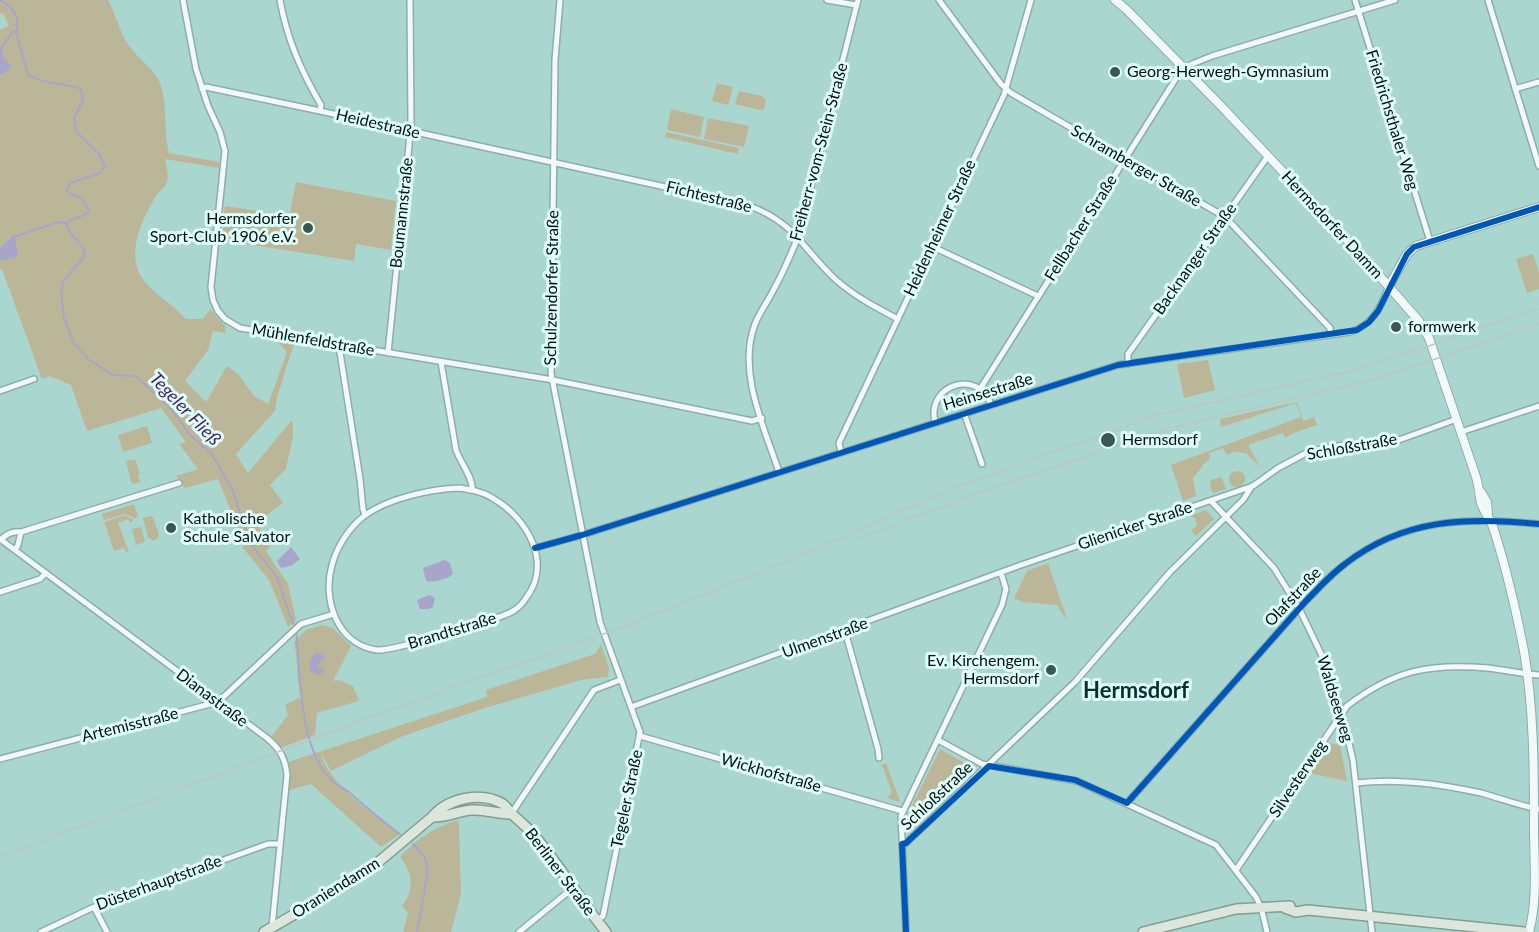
<!DOCTYPE html>
<html>
<head>
<meta charset="utf-8">
<style>
	body { margin:0 }
	canvas { display:block; background:#aad6d0 }
</style>
</head>
<body>
<canvas width="1539" height="932"></canvas>
<script>
const context = document.querySelector('canvas').getContext('2d');
context.lineJoin = 'round';
function fill(path, color) { context.fillStyle = color; context.fill(path, 'evenodd'); }
function trace(path, color, width, dash) { context.strokeStyle = color; context.lineWidth = width; context.lineCap = dash ? 'butt' : 'round'; context.setLineDash(dash || []); context.stroke(path); }
function write(font, color, halo, rows, align = 'center') {
  context.font = font + ' Lato,sans-serif'; context.lineWidth = 6; context.setLineDash([]); context.textBaseline = 'middle'; context.strokeStyle = halo; context.fillStyle = color; for (const [text, x, y, turn = 0] of rows) {
    context.save(); context.translate(x, y); context.rotate((+turn || 0) * Math.PI / 180); context.textAlign = isNaN(turn) ? turn : align; if (halo) context.strokeText(text, 0, 0); context.fillText(text, 0, 0); context.restore();
  }
}
const green = new Path2D(`
	M0 0H108C117 16 119 33 130 47 138 58 155 70 160 83 168 106 163 131 169 153L219 162V168L165 159C167 167 170 179 165 186 163 189 158 192 156 196 144 216 129 246 138 270 146 291 172 302 186 319H203L210 309 225 326 226 333 213 331 208 350 185 381 206 402 227 366 238 374 254 396 268 404 287 352 277 341 294 344 277 397 275 411 236 454 248 473 291 421 293 423V436L286 469 270 485 283 503 256 523 270 547 266 551 288 584 296 620 288 627 269 580 243 548 242 539 218 479 185 488 176 476 198 469 179 444 186 442 161 408 87 431 71 385 50 376 42 379 2 269H0V261L18 257 13 235 0 248V75L6 72 11 65 4 60 2 49 0 48V30L9 26 3 13 0 14Z
	M717 83 733 87 728 105 712 101Z
	M739 91 762 96 766 100 764 109 759 110 735 104Z
	M671 109 704 117 700 137 667 130Z
	M708 118 749 126 744 147 704 139Z
	M666 132 739 148 738 154 665 137Z
	M296 182 396 201 391 250 356 244 354 261 221 240 225 206 289 216Z
	M1533 254 1539 272V289L1527 293 1516 259Z
	M1208 360 1215 390 1184 398 1177 364Z
	M1297 402 1303 421 1314 417 1317 425 1294 433 1285 438 1283 433 1250 444 1249 446 1260 467 1246 453 1234 452 1227 455 1223 448 1209 453 1210 459 1204 464 1193 478 1196 496 1183 501 1171 465 1301 417 1296 403 1221 427 1220 419Z
	M147 426 152 443 123 452 118 435Z
	M135 459 140 474 138 476 140 482 134 484 131 482 126 461Z
	M1229 479a8 8 0 1 1 16 0a8 8 0 1 1-16 0Z
	M1221 477 1226 489 1213 493 1210 487 1211 480Z
	M134 504 138 516 135 518 125 514 104 520 102 514Z
	M1206 510 1214 519 1196 536 1191 531 1197 525 1195 518 1189 516Z
	M125 515 134 520 130 523 128 519 118 523 129 552H126L124 548 114 551 104 522Z
	M150 516 153 517 159 535 157 539 152 541 151 538H148L143 518Z
	M141 527 145 540 144 542 136 545 132 529Z
	M1048 563 1068 622 1057 605 1023 602 1014 598 1027 571Z
	M322 625 333 628 351 646 333 681 339 680 353 686 359 701 317 713 315 735 280 748 271 737 288 715 285 705 301 697C296 678 298 660 294 641L306 630Z
	M601 644 609 668 608 677 581 680 485 708 403 736 331 771 321 753C327 783 375 816 400 834L381 847 311 784 289 790 290 768 288 762 487 697 486 690 595 654Z
	M1329 743 1340 745 1347 781 1309 773Z
	M940 749 975 769 907 834 906 818Z
	M886 763 900 801V802L887 798 892 793 883 767 880 766Z
	M458 820 459 826 461 894 451 932H403L408 913 402 906C415 889 413 873 400 857 419 838 432 828 458 820Z`);
const water = new Path2D(`
	M0 48 2 49 4 60 12 65 6 72 0 75Z
	M13 235 15 236 18 257 0 261V248Z
	M291 547 300 559 291 566 281 568 277 561Z
	M445 560 450 563 453 574C448 579 433 583 426 581L423 568Z
	M429 595 432 596 435 599 433 607 429 609H420L417 600Z
	M315 653H323L325 659 317 665 318 667 324 668V672L319 675 311 672 309 662Z`);
const stream = new Path2D(`
	M0 0C13 7 21 17 16 32L28 75C46 85 62 82 81 89L83 100 74 118 76 131 98 153 105 166 100 173 70 183 66 190 72 195 82 198 89 211C83 219 74 216 66 223 68 234 80 241 85 251L83 258 64 280 61 292 64 318 74 343 88 359 113 375 135 376 141 381 172 410 191 436 211 453 233 491 241 518 254 548 277 577 290 616 296 629C300 671 299 738 325 773 332 783 341 786 350 793 366 807 382 821 400 834
	M0 50 13 31 16 32
	M14 237 58 222 65 223
	M413 844 425 858 428 871 417 932`);
const street = new Path2D(`
	M183 0 196 69 208 106 220 132 225 151 211 287 213 300 218 311 225 319 240 328 553 380 752 421 762 418
	M280 0C287 39 301 71 321 105L320 111
	M560 0 555 60 551 373 600 622 640 732 603 916 597 921
	M827 0 856 5
	M939 0 1001 84 1011 93 1220 214 1229 221 1330 328 1331 335
	M1355 0 1430 241
	M1488 0 1539 166
	M202 89 206 87 320 111 747 205C795 222 801 247 835 279 854 296 875 307 898 319
	M1515 89 1539 82
	M933 247 1038 296
	M339 346 360 479 363 509 365 515
	M388 353 411 125 410 0
	M441 362 456 450C460 462 474 479 472 490
	M1128 364V354L1268 156
	M980 389 1180 72 1192 64 1212 56 1395 0
	M0 391 34 379
	M964 413 982 464
	M935 422C926 384 979 368 991 405
	M1461 432 1539 406
	M841 452 839 443 1004 95 1031 0
	M779 472C764 427 737 371 755 324 760 311 769 300 775 287 784 271 791 254 798 237L858 0
	M460 488C472 490 484 492 494 499 527 518 553 563 526 598 523 603 518 608 513 611 498 620 393 651 377 650 337 645 322 599 332 565 337 546 349 528 364 516 388 498 431 489 460 488Z
	M1211 501 1274 568 1299 608 1324 660 1342 714 1353 760 1372 932
	M0 539 267 738C280 749 285 758 287 775L272 927
	M1 540C6 534 13 531 21 532L179 483
	M535 548 582 535 1118 365 1350 332C1373 325 1381 307 1389 286
	M15 550 18 545 21 532
	M0 592 40 579 46 573
	M845 631 878 749 879 758
	M631 707 1021 565 1253 486 1278 468 1308 452 1338 446 1396 441 1457 419
	M640 736 902 811
	M938 740 982 764 1077 781 1216 845 1256 897 1261 907 1267 932
	M0 759 218 702 301 624 334 614
	M1356 783C1398 778 1439 784 1481 793 1500 798 1519 806 1539 809
	M1127 803 1305 602C1318 589 1330 575 1345 564 1404 518 1468 517 1539 524
	M511 814 594 690 620 680
	M902 844 906 843 1075 682 1170 572 1243 500 1252 486
	M1236 870 1347 706C1394 670 1430 663 1488 668 1505 670 1522 674 1539 675
	M94 907 107 932
	M41 932 94 907 268 844H280
	M519 932 573 888
	M906 932 901 816 1002 605 1006 589 1001 573`);
const secondary = new Path2D(`
	M1115 0 1127 10 1222 107 1363 257 1419 321 1429 338 1476 477C1479 486 1479 495 1481 503 1484 512 1490 519 1493 527 1506 567 1516 610 1524 651 1534 710 1534 769 1534 828 1534 862 1538 899 1529 932
	M1389 286 1407 254 1416 246 1539 207
	M1481 492 1487 502 1488 513`);
const primary = new Path2D(`
	M432 817C446 818 458 811 471 810 485 809 498 814 511 814
	M1285 908 1296 912 1308 910 1524 932
	M264 932 350 882 376 864 432 817C448 798 481 791 503 804 507 807 509 811 512 814 519 821 526 826 532 833 559 864 580 900 606 932
	M1143 932 1236 909 1290 906`);
const tram = new Path2D(`
	M859 538 997 486 1163 430 1363 382 1401 371 1539 323
	M0 857 373 716 620 628 778 565 961 485 1157 415 1360 369 1539 309`);
const cycleway = new Path2D(`
	M535 548 582 535 1118 365 1357 330 1369 322 1378 311 1407 254 1414 247 1539 207
	M906 932 902 844 906 843 989 766 1075 780 1127 803 1305 602C1318 589 1330 575 1345 564 1404 518 1468 517 1539 524`);
const markers = [
	[1115,72,6,"#3b5753"],
	[308,228,6,"#3b5753"],
	[1396,327,6,"#3b5753"],
	[1108,440,8,"#3b5753"],
	[171,528,6,"#3b5753"],
	[1051,670,6,"#3b5753"]
];
const poiNames = [
	["Georg-Herwegh-Gymnasium",1127,72],
	["Hermsdorfer",296,219,"right"],
	["Sport-Club 1906 e.V.",296,237,"right"],
	["formwerk",1408,327],
	["Hermsdorf",1122,440],
	["Katholische",183,519],
	["Schule Salvator",183,537],
	["Ev. Kirchengem.",1039,661,"right"],
	["Hermsdorf",1039,679,"right"]
];
const streetNames = [
	["Friedrichsthaler Weg",1392,120,73],
	["Heidestraße",378,124,13],
	["Freiherr-vom-Stein-Straße",819,152,-75],
	["Schramberger Straße",1136,166,30],
	["Fichtestraße",709,197,14],
	["Boumannstraße",402,213,-84],
	["Hermsdorfer Damm",1332,225,47],
	["Heidenheimer Straße",940,228,-65],
	["Fellbacher Straße",1081,228,-58],
	["Backnanger Straße",1195,259,-55],
	["Schulzendorfer Straße",552,288,-89],
	["Mühlenfeldstraße",313,340,10],
	["Heinsestraße",988,392,-17],
	["Schloßstraße",1352,447,-10],
	["Glienicker Straße",1135,526,-19],
	["Olafstraße",1293,597,-47],
	["Brandtstraße",452,631,-17],
	["Ulmenstraße",825,638,-20],
	["Dianastraße",212,698,37],
	["Waldseeweg",1335,699,73],
	["Artemisstraße",130,725,-14],
	["Wickhofstraße",771,773,16],
	["Silvesterweg",1298,779,-56],
	["Schloßstraße",937,796,-43],
	["Tegeler Straße",627,799,-78],
	["Berliner Straße",560,872,53],
	["Düsterhauptstraße",159,883,-20],
	["Oraniendamm",336,888,-32]
];
const waterNames = [
	["Tegeler Fließ",185,409,46]
];
const districtNames = [
	["Hermsdorf",1136,691]
];
fill(green, '#bcb698');
fill(water, '#a9a4ca');
trace(stream, '#a9a4ca', 2);
trace(street, '#8caeaa', 8);
trace(secondary, '#8caeaa', 10);
trace(primary, '#849d8d', 12);
trace(street, '#f2f9f8', 5);
trace(secondary, '#f2f9f8', 8);
trace(primary, '#dce6dd', 9);
trace(tram, '#bbc7c5', 1.5);
trace(cycleway, '#0057b8', 6);
for (const [x, y, r, color] of markers) { const dot = new Path2D(); dot.arc(x, y, r, 0, 2 * Math.PI); context.fillStyle = color; context.fill(dot); trace(dot, '#e0fefa', 2); }
write('16px', '#001210', '#e0fefa', poiNames, 'left');
write('16px', '#001210', '#e0fefa', streetNames);
write('italic 18px', '#431e62', '#e0fefa', waterNames);
write('bold 22px', '#04312d', '#e0fefa', districtNames);
</script>
</body>
</html>
